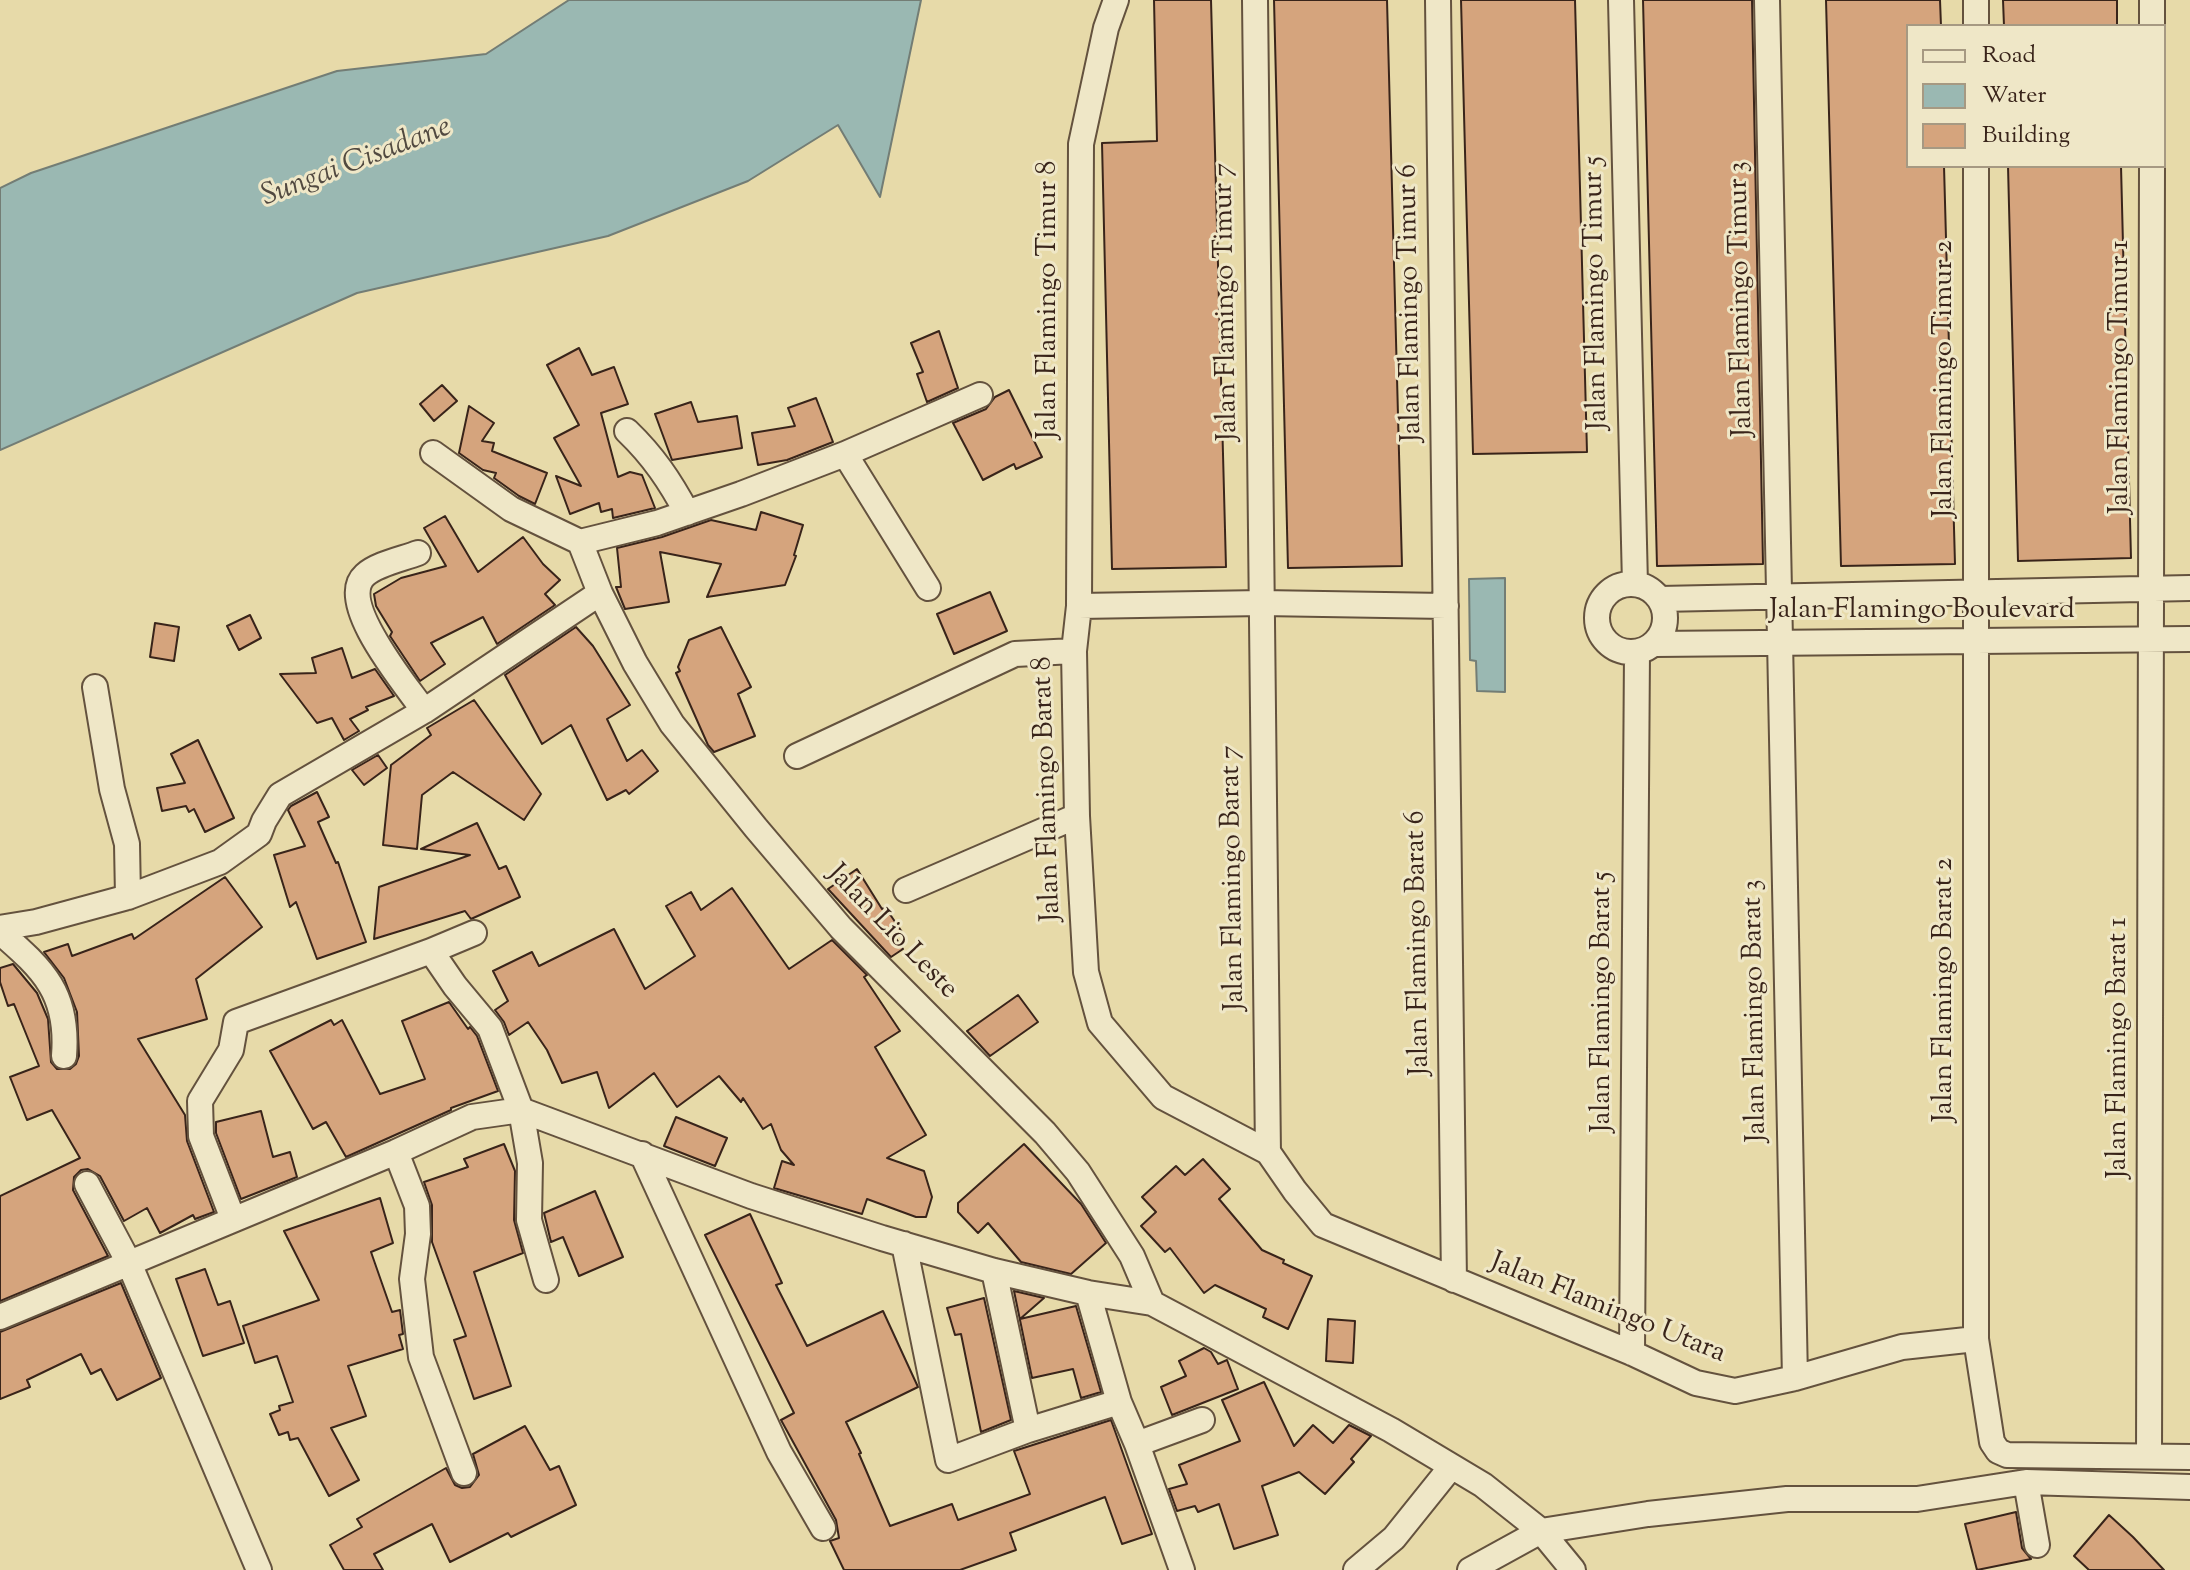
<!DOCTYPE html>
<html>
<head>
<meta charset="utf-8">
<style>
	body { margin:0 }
	#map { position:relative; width:2190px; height:1570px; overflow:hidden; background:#e7daa9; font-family:"Sorts Mill Goudy",serif }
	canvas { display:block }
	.legend { position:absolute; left:1906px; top:24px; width:260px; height:144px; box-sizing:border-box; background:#efe7c7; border:2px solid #a69982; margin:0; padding:10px 14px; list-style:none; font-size:24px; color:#39241a }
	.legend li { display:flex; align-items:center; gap:16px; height:40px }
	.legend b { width:40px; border:2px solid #a69982 }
</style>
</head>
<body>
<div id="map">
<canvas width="2190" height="1570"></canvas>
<ul class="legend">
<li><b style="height:10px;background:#efe7c7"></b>Road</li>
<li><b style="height:22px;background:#9ab8b2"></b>Water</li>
<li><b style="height:22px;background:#d5a47d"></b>Building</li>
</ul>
</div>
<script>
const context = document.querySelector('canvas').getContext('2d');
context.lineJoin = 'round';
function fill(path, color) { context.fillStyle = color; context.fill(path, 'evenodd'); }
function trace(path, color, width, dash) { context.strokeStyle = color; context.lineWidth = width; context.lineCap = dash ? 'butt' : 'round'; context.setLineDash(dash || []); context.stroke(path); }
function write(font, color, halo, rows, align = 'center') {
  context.font = font + ' "Sorts Mill Goudy",serif'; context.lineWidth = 6; context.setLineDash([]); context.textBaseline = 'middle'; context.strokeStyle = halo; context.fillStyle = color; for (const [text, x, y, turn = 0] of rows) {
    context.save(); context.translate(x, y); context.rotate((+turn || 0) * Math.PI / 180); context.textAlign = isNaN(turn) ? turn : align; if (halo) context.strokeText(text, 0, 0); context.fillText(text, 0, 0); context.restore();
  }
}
const water = new Path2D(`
	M569 0H921L880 197 838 125 748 181 608 236 357 293 0 450V188L31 173 337 71 486 54Z
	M1505 578V692L1477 691 1476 661 1470 660 1469 579Z`);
const building = new Path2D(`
	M1154 0H1211L1226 567 1112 569 1102 143 1157 141Z
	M1274 0H1387L1402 566 1288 568Z
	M1461 0H1575L1587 452 1473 454Z
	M1643 0H1752L1763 564 1657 566Z
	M1826 0H1940L1941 26H1908V166H1944L1955 564 1841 566Z
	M2003 0H2117V26H2004Z
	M2008 166H2121L2131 558 2018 561Z
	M939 331 958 388 927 402 917 374 923 372 911 343Z
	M579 348 592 375 614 367 628 404 601 413 618 477 630 472 642 475 655 508 613 518 612 509 601 512 599 503 570 514 556 476 581 486 554 438 579 425 547 365Z
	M442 385 457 401 434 421 420 404Z
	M1009 390 1042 457 1016 469 1014 464 983 480 953 423 986 409 995 397Z
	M816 398 833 442 787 460 758 465 752 433 795 426 788 408Z
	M691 402 698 422 737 416 742 448 672 460 655 414Z
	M469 406 494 423 482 441 494 443 492 451 547 473 535 504 519 496 494 478 496 473 483 470 459 453Z
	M761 512 803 525 794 555 796 556 785 585 707 597 721 564 660 552 669 602 625 609 616 587H621L617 548 662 537 711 520 756 530Z
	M445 516 478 572 523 537 543 564 560 580 545 594 555 605 497 644 483 617 431 643 445 664 420 681 390 636 392 632 376 606 374 594 401 578 446 566 424 528Z
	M990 592 1007 631 954 654 937 614Z
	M250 615 261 638 239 650 227 626Z
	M155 623 179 627 174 661 150 657Z
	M576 627 593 646 630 705 607 719 627 761 642 750 658 771 629 794 626 790 607 800 571 725 542 744 505 675Z
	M721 627 751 687 738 694 755 736 714 752 708 745 676 673 680 671 678 667 689 640Z
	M342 648 352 678 375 669 394 696 366 707 368 710 350 719 359 731 344 740 332 718 317 723 280 674 316 673 312 658Z
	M474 700 541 794 524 820 453 772 422 795 417 849 383 845 391 765 431 735 427 728Z
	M198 740 234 818 205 832 194 809 189 812 186 806 162 811 157 788 185 783 171 754Z
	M378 755 387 768 364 785 352 770Z
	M317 792 329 817 318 822 336 863 338 862 366 942 317 959 296 902 290 907 274 855 305 846 288 810 291 806Z
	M477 823 499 869 506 866 520 897 471 919 465 911 374 939 379 887 470 855 421 849Z
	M857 869 882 909 885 907 902 932 895 937 903 949 891 957 828 889Z
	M225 877 262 927 196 979 207 1019 138 1039 185 1115 187 1141 214 1212 195 1219 193 1215 160 1233 147 1208 124 1221 100 1176 88 1169 81 1170 74 1177 73 1190 108 1256 0 1301V1196L80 1158 52 1110 27 1120 10 1077 39 1066 14 1004 8 1006 0 982V968L13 964 37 993 48 1019 51 1062 57 1069H70L76 1064 79 1056 77 1012 64 978 44 952 68 944 72 956 132 934 134 939Z
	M732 888 789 969 832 940 867 975 864 977 900 1031 875 1047 926 1135 887 1158 924 1171 932 1197 926 1217H916L867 1199 862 1214 774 1188 782 1161 794 1165 781 1150 771 1124 763 1129 743 1098 741 1102 719 1076 677 1107 654 1073 609 1108 597 1072 562 1083 547 1050 528 1022 509 1035 504 1022 495 1010 508 1001 493 971 532 952 539 966 614 929 645 989 695 956 666 906 691 892 701 910Z
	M1018 995 1038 1022 990 1056 967 1031Z
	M449 1002 468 1029 470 1027 477 1036 498 1091 451 1108V1110L346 1157 326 1122 313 1129 270 1051 331 1020 334 1025 342 1020 380 1094 425 1079 402 1021Z
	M261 1111 273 1157 290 1152 297 1177 241 1199 216 1133V1122Z
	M676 1117 727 1138 715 1166 664 1146Z
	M504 1144 515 1171 514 1220 523 1253 474 1272 511 1386 474 1399 454 1340 466 1336 432 1242V1205L424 1182 468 1167 464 1159Z
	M1024 1144 1081 1204 1106 1243 1071 1274 1021 1262 988 1223 978 1233 958 1212V1203Z
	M1203 1159 1230 1189 1219 1199 1262 1250 1284 1260 1283 1263 1312 1276 1288 1329 1263 1317 1266 1309 1215 1285 1204 1293 1170 1248 1165 1252 1141 1226 1156 1212 1142 1197 1176 1166 1185 1175Z
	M595 1191 623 1257 579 1276 563 1237 551 1242 544 1213Z
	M380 1198 393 1243 371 1252 392 1312 400 1310 403 1334 399 1335 403 1349 348 1366 366 1416 331 1428 359 1480 329 1496 298 1438 290 1440 288 1432 279 1435 270 1414 280 1410 279 1406 293 1402 277 1356 255 1363 243 1326 319 1300 284 1231Z
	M750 1214 782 1283 776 1285 807 1346 883 1311 918 1387 846 1422 861 1453 859 1454 890 1526 952 1504 958 1520 1030 1494 1014 1451 1111 1420 1152 1534 1122 1544 1105 1497 1010 1533 1016 1550 960 1570H844L830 1541 839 1538 836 1520 781 1420 794 1413 705 1235Z
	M205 1269 218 1305 230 1301 244 1343 203 1356 176 1279Z
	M121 1283 161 1378 117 1400 101 1369 91 1374 81 1354 27 1380 30 1387 0 1399V1332Z
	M1014 1291 1044 1298 1020 1319 1076 1306 1101 1392 1081 1398 1073 1369 1032 1378Z
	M984 1298 1011 1420 981 1432 961 1334 955 1335 947 1308Z
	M1328 1319 1355 1321 1353 1363 1326 1361Z
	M1204 1348 1211 1352 1218 1364 1227 1360 1238 1389 1172 1415 1161 1387 1186 1376 1179 1361Z
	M1264 1382 1294 1446 1313 1425 1333 1443 1349 1425 1371 1436 1351 1459 1354 1462 1325 1494 1299 1472 1262 1486 1278 1535 1234 1549 1219 1504 1198 1512 1195 1506 1177 1511 1169 1489 1187 1484 1179 1465 1240 1441 1222 1400Z
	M525 1426 550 1470 559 1466 576 1505 511 1537 508 1533 450 1562 432 1524 374 1554 383 1570H344L330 1545 362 1527 357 1519 446 1468 455 1485 462 1488 470 1487 479 1475 473 1454Z
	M2016 1512 2022 1548 2031 1559 1977 1570 1965 1524Z
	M2109 1515 2133 1537 2164 1570H2089L2074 1556Z`);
const street = new Path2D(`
	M1116 0 1106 28 1081 144 1079 606 1074 651 1077 816 1086 972 1100 1023 1163 1097 1268 1152 1295 1191 1323 1225 1632 1353 1696 1383 1735 1391 1795 1378 1902 1347 1976 1339 1992 1442 1998 1451 2007 1455 2190 1457
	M1255 0 1268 1152
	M1438 0 1454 1280
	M1621 0 1635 584
	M1767 0 1795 1378
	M1976 26V0
	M2152 26V0
	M627 431C653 456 670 481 687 513
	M433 453 511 509 580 542
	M845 454 928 588
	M418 553C402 559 377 564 365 575 335 602 407 686 424 711
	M1597 618a34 34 0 1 1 68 0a34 34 0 1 1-68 0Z
	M600 593 635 663 672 724 756 828 841 928 1045 1133 1078 1172 1132 1256 1152 1303
	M1660 599 2190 588
	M1079 606 1262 603 1446 606
	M1655 644 2190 639
	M95 687 112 789 127 844 128 897
	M797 756 1015 654 1074 651
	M906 890 1077 816
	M0 928 36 922 128 897 220 862 259 834 264 821 280 795 424 711 600 593 580 542 657 523 741 494 845 454 980 395
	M0 932C44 970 69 994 64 1056
	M431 951 455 986 490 1028 521 1110 530 1163 529 1220 546 1280
	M396 1152 417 1206 418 1234 412 1279 421 1357 464 1473
	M642 1154 779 1452 823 1528
	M87 1184 129 1263 259 1570
	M233 1219 201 1136 200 1101 231 1050 236 1022 431 951 474 933
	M904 1244 948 1460 1028 1430 1119 1402
	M994 1271 1028 1430
	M1088 1293 1119 1402 1137 1444 1182 1570
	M0 1317 396 1152 472 1117 521 1110 751 1196 882 1238 994 1271 1088 1293 1152 1303 1391 1430 1483 1485 1541 1531 1573 1570
	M1976 1339V166
	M1632 1353 1637 652
	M1137 1444 1202 1420
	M2149 1456 2152 166
	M2026 1482 2037 1545
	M1356 1570 1394 1538 1451 1467
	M1470 1570 1541 1531 1648 1514 1787 1499H1917L2026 1482 2190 1487`);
const streetNames = [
	["Jalan Flamingo Timur 5",1598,293,-91],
	["Jalan Flamingo Timur 3",1743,299,-91],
	["Jalan Flamingo Timur 8",1050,300,-90],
	["Jalan Flamingo Timur 7",1228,302,-91],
	["Jalan Flamingo Timur 6",1412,303,-91],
	["Jalan Flamingo Timur 1",2122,377,-90],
	["Jalan Flamingo Timur 2",1946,379,-90],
	["Jalan Flamingo Boulevard",1922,612],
	["Jalan Flamingo Barat 8",1049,789,-92],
	["Jalan Flamingo Barat 7",1235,878,-91],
	["Jalan Lio Leste",891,933,46],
	["Jalan Flamingo Barat 6",1420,943,-91],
	["Jalan Flamingo Barat 2",1946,990,-90],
	["Jalan Flamingo Barat 5",1604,1002,-90],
	["Jalan Flamingo Barat 3",1757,1011,-91],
	["Jalan Flamingo Barat 1",2120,1048,-90],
	["Jalan Flamingo Utara",1607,1310,22]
];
const waterNames = [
	["Sungai Cisadane",357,164,-21]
];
fill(water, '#9ab8b2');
trace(water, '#737d75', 2);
fill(building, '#d5a47d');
trace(building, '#39241a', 2);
trace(street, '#64523e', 28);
trace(street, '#efe7c7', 24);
write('28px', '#39241a', '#efe7c7', streetNames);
write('italic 30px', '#514940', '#efe7c7', waterNames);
</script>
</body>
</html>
